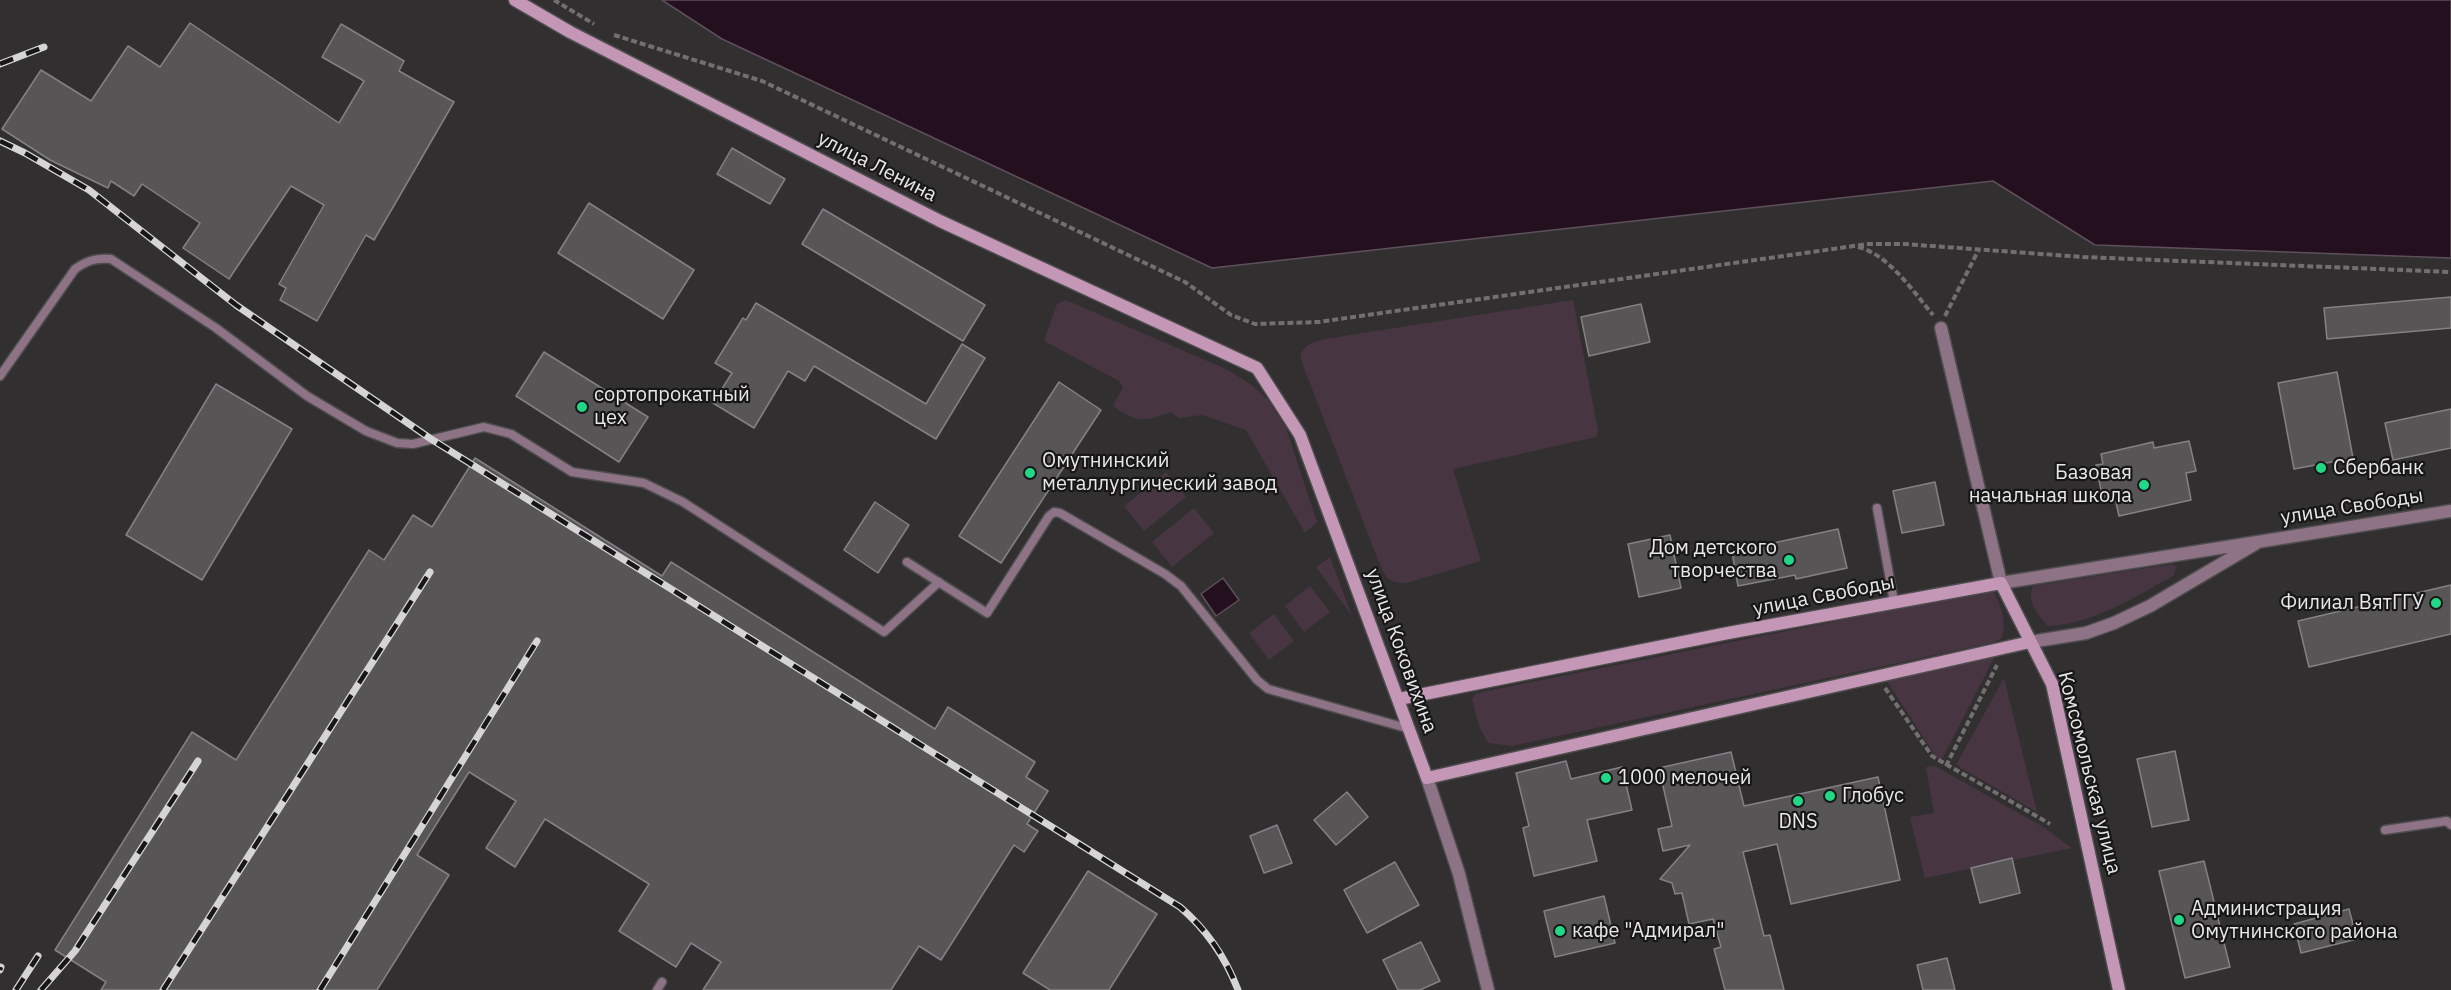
<!DOCTYPE html>
<html>
<head>
<meta charset="utf-8">
<style>
	body { margin:0 }
	canvas { display:block; background:#312f30 }
</style>
</head>
<body>
<canvas width="2451" height="990"></canvas>
<script>
const context = document.querySelector('canvas').getContext('2d');
context.lineJoin = 'round';
function fill(path, color) { context.fillStyle = color; context.fill(path, 'evenodd'); }
function trace(path, color, width, dash) { context.strokeStyle = color; context.lineWidth = width; context.lineCap = dash ? 'butt' : 'round'; context.setLineDash(dash || []); context.stroke(path); }
function write(font, color, halo, rows, align = 'center') {
  context.font = font + ' "IBM Plex Sans",sans-serif'; context.lineWidth = 4.5; context.setLineDash([]); context.textBaseline = 'middle'; context.strokeStyle = halo; context.fillStyle = color; for (const [text, x, y, turn = 0] of rows) {
    context.save(); context.translate(x, y); context.rotate((+turn || 0) * Math.PI / 180); context.textAlign = isNaN(turn) ? turn : align; if (halo) context.strokeText(text, 0, 0); context.fillText(text, 0, 0); context.restore();
  }
}
const green = new Path2D(`
	M1066 300 1228 370 1253 386 1268 400 1286 428 1317 522 1305 533 1246 430 1202 415 1179 418 1171 412C1143 422 1138 423 1113 406L1123 387 1119 381 1044 341 1057 304Z
	M1573 300 1598 431 1596 437 1453 469 1481 561 1406 583C1386 583 1386 577 1378 560L1301 360C1298 342 1325 339 1338 337Z
	M1166 472 1186 497 1144 531 1124 506Z
	M1194 508 1214 533 1172 567 1152 542Z
	M1330 557 1352 616 1316 567Z
	M2173 564 2177 567 2173 576C2134 597 2094 624 2048 626 2038 614 2026 602 2033 586Z
	M1310 586 1330 612 1304 632 1285 606Z
	M1992 590C2001 603 2007 623 2002 638L1995 642 1512 746 1488 743 1479 726 1472 700 1475 694 1487 691Z
	M1274 614 1294 641 1269 660 1249 633Z
	M1995 656 1940 763 1887 681Z
	M2004 678 2037 812 1956 765Z
	M1935 766 2045 828 2072 848 1925 878 1910 817 1934 813 1926 767Z`);
const water = new Path2D(`
	M662 0H2451V258L2095 245 1993 181 1212 268 722 39Z
	M1223 578 1239 600 1216 616 1201 594Z`);
const building = new Path2D(`
	M190 23 339 123 364 81 322 57 341 24 404 61 399 71 454 102 374 240 366 235 317 321 280 300 286 288 279 284 324 205 291 186 229 279 183 248 200 223 142 184 134 196 111 181 108 188 50 160 2 129 41 70 91 101 128 46 160 67Z
	M732 148 785 179 770 204 717 174Z
	M589 203 694 270 663 319 558 253Z
	M823 209 985 305 963 341 802 244Z
	M2451 297V328L2327 339 2324 308Z
	M756 303 926 404 962 344 985 358 936 439 814 366 805 381 788 371 754 428 713 403 732 373 715 363 743 318 746 320Z
	M1641 304 1650 342 1589 356 1581 317Z
	M544 352 648 417 619 462 516 396Z
	M2337 372 2353 458 2294 469 2278 383Z
	M1059 382 1101 410 1001 563 959 536Z
	M216 384 292 429 202 580 126 535Z
	M2451 409V448L2393 460 2385 423Z
	M2189 441 2196 471 2186 473 2191 500 2119 516 2115 498 2103 500 2096 465 2103 464 2101 454 2153 442 2154 448Z
	M475 458 662 576 671 562 935 729 948 707 1035 762 1026 777 1048 791 1027 824 1038 831 1024 852 1014 845 941 960 919 946 891 990H703L721 962 691 943 676 967 619 931 649 884 545 819 515 867 486 848 516 801 469 772 417 855 449 875 377 990H101L106 982 55 950 192 732 236 760 369 550 384 560 413 515 432 527Z
	M1935 482 1944 525 1902 533 1893 491Z
	M875 502 909 525 878 573 844 550Z
	M1838 529 1847 568 1796 579 1795 575 1738 586 1732 552Z
	M1670 535 1681 588 1639 597 1628 544Z
	M2451 585V634L2309 667 2298 621Z
	M2175 751 2189 820 2152 827 2137 759Z
	M1731 752 1744 806 1878 777 1900 880 1791 904 1777 844 1743 852 1764 936 1770 935 1784 990H1725L1714 949 1721 947 1713 919 1689 924 1682 893 1675 894 1672 883 1660 879 1690 845 1663 851 1658 829 1672 826 1659 768Z
	M1566 761 1571 779 1622 767 1632 810 1587 820 1597 861 1534 876 1523 828 1529 826 1516 773Z
	M1347 792 1368 817 1336 845 1314 820Z
	M1277 825 1292 863 1264 873 1250 836Z
	M2012 858 2020 893 1980 903 1971 868Z
	M2204 861 2230 967 2185 978 2159 871Z
	M1395 862 1419 905 1367 933 1344 890Z
	M1088 871 1157 914 1109 990H1050L1023 973Z
	M1604 896 1615 943 1555 957 1544 911Z
	M2349 909 2357 939 2301 953 2294 924Z
	M1421 942 1440 981 1420 990H1398L1383 960Z
	M1947 958 1955 990H1923L1917 965Z`);
const path = new Path2D(`
	M554 0 594 24
	M614 35 762 81 1185 282 1231 315 1255 324 1318 322 1868 244H1904L2083 257 2451 272
	M1858 247C1888 254 1913 291 1933 315
	M1945 316 1979 249
	M1885 688 1932 756 2050 824
	M1946 766 1997 665`);
const service = new Path2D(`
	M0 376 75 269C88 260 96 258 111 259L216 328 307 396 366 431 397 443 413 444 484 427 511 434 572 472 644 483 683 502 884 632 939 582
	M1877 508 1894 602
	M907 562 987 613 1049 516 1054 512 1060 513 1165 574 1181 586 1257 680 1268 689 1410 729
	M2385 830 2447 821 2451 825
	M657 990 662 982`);
const minor = new Path2D(`
	M1941 328 2001 583`);
const tertiary = new Path2D(`
	M2001 583 2451 511
	M2030 642 2086 633 2114 623 2150 606 2255 544
	M1427 778 1459 874 1488 990`);
const secondary = new Path2D(`
	M515 0 570 32 940 221 1257 368 1300 435 1427 778 2030 642
	M1399 699 1728 633 2001 583 2052 684 2119 990`);
const rail = new Path2D(`
	M0 64 44 47
	M0 141 25 153 89 190 236 305 431 439 1180 907C1207 930 1225 956 1238 990
	M0 970 1 967
	M16 990 38 956
	M41 990 75 951 198 761
	M163 990 430 572
	M320 990 537 641`);
const markers = [
	[582,407,6,"#22d887"],
	[2321,468,6,"#22d887"],
	[1030,473,6,"#22d887"],
	[2144,485,6,"#22d887"],
	[1789,560,6,"#22d887"],
	[2436,603,6,"#22d887"],
	[1606,778,6,"#22d887"],
	[1830,796,6,"#22d887"],
	[1798,801,6,"#22d887"],
	[2179,920,6,"#22d887"],
	[1560,931,6,"#22d887"]
];
const streetNames = [
	["улица Ленина",877,167,27],
	["улица Свободы",2352,507,-9],
	["улица Свободы",1824,596,-11],
	["улица Коковихина",1401,651,70],
	["Комсомольская улица",2089,773,76]
];
const poiNames = [
	["сортопрокатный",594,395],
	["цех",594,418],
	["Омутнинский",1042,461],
	["металлургический завод",1042,484],
	["Сбербанк",2333,468],
	["Базовая",2132,473,"right"],
	["начальная школа",2132,496,"right"],
	["Дом детского",1777,548,"right"],
	["творчества",1777,571,"right"],
	["Филиал ВятГГУ",2424,603,"right"],
	["1000 мелочей",1618,778],
	["Глобус",1842,796],
	["DNS",1798,822,"center"],
	["Администрация",2191,909],
	["Омутнинского района",2191,932],
	["кафе \"Адмирал\"",1572,931]
];
fill(green, '#473542');
fill(water, '#230f1e');
trace(water, '#5e505b', 1.5);
fill(building, '#585557');
trace(building, '#838183', 1.5);
trace(service, '#4e4d4e', 11);
trace(minor, '#4e4d4e', 15);
trace(tertiary, '#4e4d4e', 15);
trace(secondary, '#4e4d4e', 15);
trace(path, '#716f70', 4, [6, 3]);
trace(service, '#8e7286', 8);
trace(minor, '#8e7286', 12);
trace(tertiary, '#8e7286', 12);
trace(secondary, '#c497b7', 12);
trace(rail, '#d6d5d6', 7);
trace(rail, '#181718', 4.5, [14]);
for (const [x, y, r, color] of markers) { const dot = new Path2D(); dot.arc(x, y, r, 0, 2 * Math.PI); context.fillStyle = color; context.fill(dot); trace(dot, '#181718', 2); }
write('20px', '#e9e8e9', '#181718', streetNames);
write('20px', '#e9e8e9', '#181718', poiNames, 'left');
</script>
</body>
</html>
